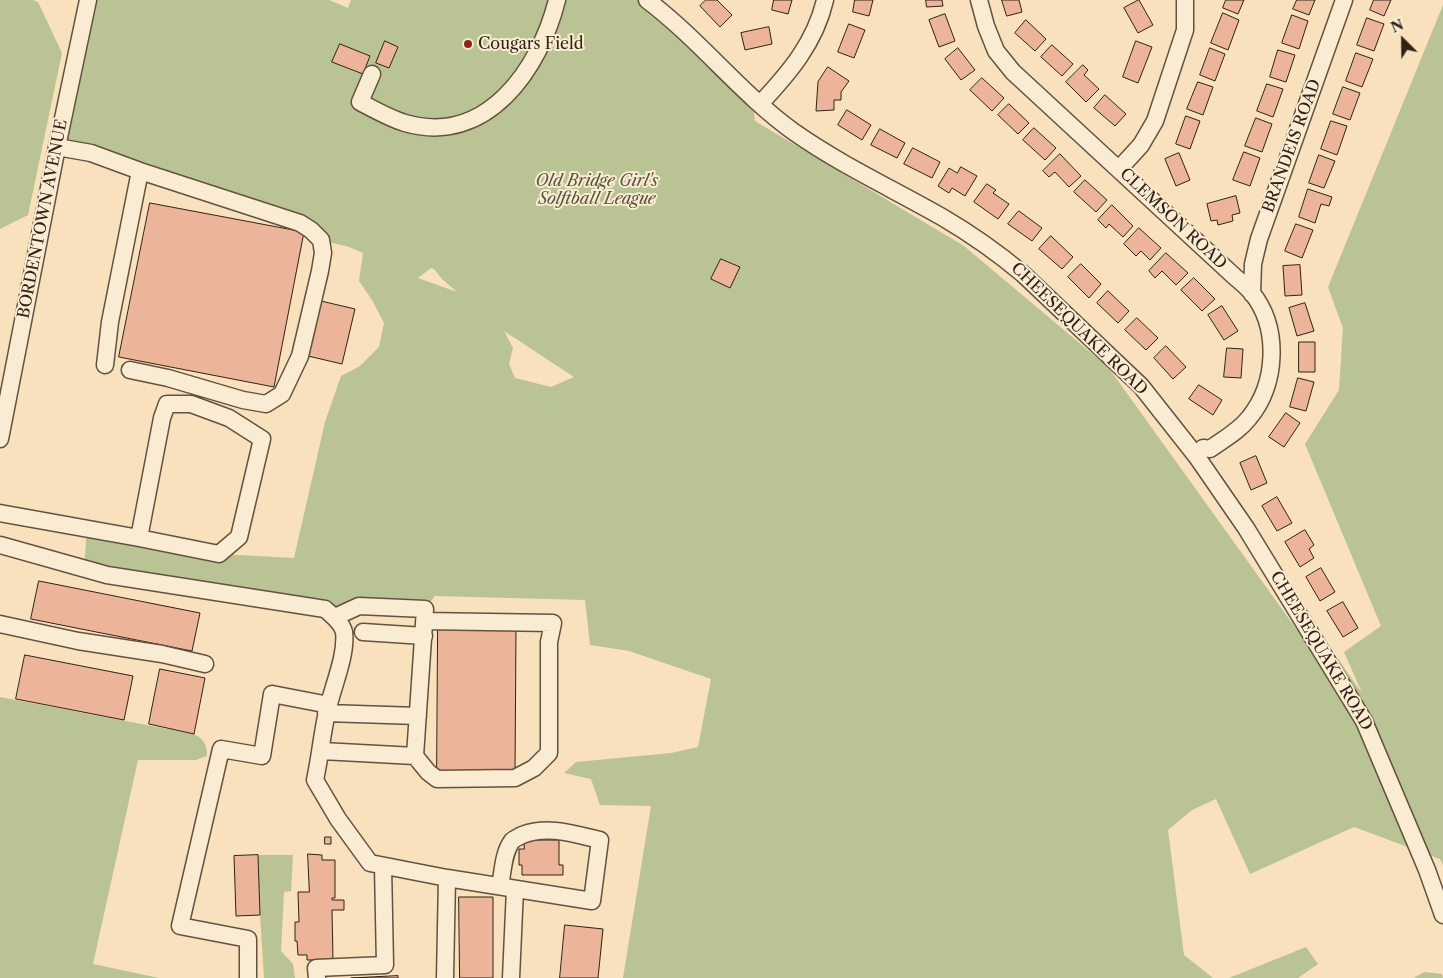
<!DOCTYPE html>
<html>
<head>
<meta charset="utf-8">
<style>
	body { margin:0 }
	#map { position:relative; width:1443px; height:978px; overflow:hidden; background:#f8e1bc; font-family:"Libre Caslon Text",serif }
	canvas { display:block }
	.north { position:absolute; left:1378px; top:15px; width:50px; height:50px; -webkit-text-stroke:4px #faecd3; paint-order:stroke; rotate:337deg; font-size:14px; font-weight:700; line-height:20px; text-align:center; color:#302216 }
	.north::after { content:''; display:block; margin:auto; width:18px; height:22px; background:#302216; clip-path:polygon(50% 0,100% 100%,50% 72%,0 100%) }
</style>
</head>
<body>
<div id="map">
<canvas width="1443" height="978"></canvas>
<div class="north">N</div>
</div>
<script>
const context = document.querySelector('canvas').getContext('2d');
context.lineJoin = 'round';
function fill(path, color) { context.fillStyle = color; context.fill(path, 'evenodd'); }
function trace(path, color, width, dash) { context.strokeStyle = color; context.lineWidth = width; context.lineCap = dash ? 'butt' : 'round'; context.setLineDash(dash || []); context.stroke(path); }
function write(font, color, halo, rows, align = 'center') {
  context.font = font + ' "Libre Caslon Text",serif'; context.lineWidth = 4; context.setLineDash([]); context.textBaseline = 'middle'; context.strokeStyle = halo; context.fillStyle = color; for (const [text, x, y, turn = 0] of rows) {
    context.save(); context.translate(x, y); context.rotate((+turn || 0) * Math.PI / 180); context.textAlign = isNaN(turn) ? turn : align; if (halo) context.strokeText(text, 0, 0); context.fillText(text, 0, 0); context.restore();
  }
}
const green = new Path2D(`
	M0 0H33L38 2 62 53 28 215 0 229Z
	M88 0H329L348 8 351 0H647L760 104 754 113 755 121 964 246 1108 367 1297 630 1338 659 1362 693 1344 652 1381 626 1305 444 1339 390 1343 328 1328 287 1443 5V865L1440 859 1354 827 1250 874 1216 799 1192 810 1168 830 1184 955 1213 978H623L651 806 600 805 591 779 564 773 576 762 671 753 698 747 711 679 629 651 590 645 585 600 435 596 425 609 359 606 335 617 84 569 87 528 219 554 294 558 325 422 341 376 360 366 379 347 384 323 372 300 359 281 363 253 349 247 321 240 311 230 57 147ZM431 268 434 269 442 279 457 292 418 278ZM504 331 574 377 551 387 515 378 509 364 513 348Z
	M0 697 194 734C204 739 207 745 207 756L196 760H138L93 964 159 978H0Z
	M258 855H293L291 891 284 892 281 951 293 964 295 978H264L260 915Z
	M1306 947 1318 964 1298 978H1229Z
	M1424 972 1442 974 1443 978H1414Z`);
const building = new Path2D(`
	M706 0H717L732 15 720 27 700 6Z
	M774 0H792L788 14 772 10Z
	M855 0H873L869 16 853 12Z
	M926 0H942L943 6 927 7Z
	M1002 0H1019L1022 12 1007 16Z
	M1139 0 1153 25 1138 33 1124 8Z
	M1226 0H1244L1238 14 1223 8Z
	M1297 0H1315L1309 15 1293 9Z
	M1374 0H1391L1384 16 1370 10Z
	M1223 13 1239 20 1228 50 1211 43Z
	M945 14 955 41 939 47 929 20Z
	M1292 15 1308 21 1299 49 1282 43Z
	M1367 18 1384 24 1374 51 1357 45Z
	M1026 20 1046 39 1035 51 1015 33Z
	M849 24 865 30 854 58 838 52Z
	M769 27 772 44 745 50 741 33Z
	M385 41 398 47 389 68 376 63Z
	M1136 41 1152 47 1138 83 1123 77Z
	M340 44 370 56 363 74 332 62Z
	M1052 45 1073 64 1062 76 1041 57Z
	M958 48 975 70 961 80 945 59Z
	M1210 48 1225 54 1215 81 1200 75Z
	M1278 50 1295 55 1286 82 1270 77Z
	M1356 53 1373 59 1362 87 1346 81Z
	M1083 65 1088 70 1084 75 1099 89 1086 102 1066 82Z
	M828 67 849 81 841 92V100H834V110L816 111 818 82Z
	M982 78 1004 98 992 111 970 90Z
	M1198 82 1213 87 1203 115 1187 109Z
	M1267 84 1283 89 1273 117 1257 111Z
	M1343 87 1360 93 1350 120 1333 114Z
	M1105 95 1126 114 1115 126 1094 108Z
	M1009 104 1029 123 1018 134 998 115Z
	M847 110 871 125 862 140 838 125Z
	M1186 116 1200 121 1190 149 1176 144Z
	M1256 118 1272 124 1262 152 1245 146Z
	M1331 121 1347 126 1337 155 1321 149Z
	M1034 128 1056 148 1045 160 1023 140Z
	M880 129 905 143 897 158 871 145Z
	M913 148 940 162 932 178 904 164Z
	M1244 152 1260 158 1250 186 1233 180Z
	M1179 153 1190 180 1176 186 1165 159Z
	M1060 154 1081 176 1069 187 1055 172 1049 177 1043 171Z
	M1319 155 1335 161 1324 188 1309 183Z
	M961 167 977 176 965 196 952 188 949 193 938 186 949 168 957 173Z
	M1085 180 1107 200 1096 212 1074 192Z
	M987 184 996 190 993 193 1009 204 998 219 974 202Z
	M1308 189 1332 197 1329 206 1321 204 1315 223 1299 217Z
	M1236 196 1240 213 1232 215 1233 221 1218 225 1217 220 1211 221 1207 204Z
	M150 203 304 232 274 387 119 357Z
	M1112 205 1133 226 1123 237 1109 224 1106 228 1098 220Z
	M1019 211 1042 228 1032 241 1008 224Z
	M1296 224 1313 230 1302 258 1285 251Z
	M1139 228 1161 248 1150 260 1141 251 1136 256 1124 244Z
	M1051 236 1073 257 1062 269 1039 249Z
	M1166 253 1188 273 1176 285 1162 271 1155 278 1149 271Z
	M721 259 740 267 730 288 711 279Z
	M1081 264 1101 284 1089 298 1068 277Z
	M1300 265 1302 295 1285 296 1283 266Z
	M1194 278 1215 299 1202 311 1181 290Z
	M1108 291 1129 311 1118 323 1097 303Z
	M321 301 355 309 342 364 308 356Z
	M1305 303 1314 331 1297 336 1289 308Z
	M1222 306 1238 331 1224 340 1208 315Z
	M1137 318 1158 338 1146 350 1125 330Z
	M1299 342H1315V372H1299Z
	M1166 346 1186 367 1173 379 1154 358Z
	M1227 348 1243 349 1241 378 1224 377Z
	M1298 378 1314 382 1306 411 1290 407Z
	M1199 385 1222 400 1213 415 1189 399Z
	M1286 413 1300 423 1284 447 1269 437Z
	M1256 456 1267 483 1251 490 1240 463Z
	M1277 497 1292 523 1277 531 1262 506Z
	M1305 530 1314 545 1309 549 1314 558 1300 567 1285 542Z
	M1321 568 1335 592 1320 601 1306 577Z
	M39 581 200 613 192 651 31 619Z
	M1343 602 1358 628 1343 637 1327 611Z
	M438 628H516L515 774H437Z
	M25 655 133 676 124 720 16 699Z
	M160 669 205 678 194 734 149 724Z
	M325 837H331V844H325Z
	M524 840H559V865H563V875H522V865H519V849H524Z
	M308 854 322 855V860H335V898H332V900H344V910H332L333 960H307V955H298L297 941H295V922H299L298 892H309Z
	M258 855 260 915 236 916 234 856Z
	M459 897H493V978H460Z
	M565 925 603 929 598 978H560Z
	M398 976V978H351Z`);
const minor = new Path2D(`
	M647 0C700 40 741 94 794 132 841 165 893 189 942 217 971 234 998 253 1023 274L1141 386 1197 457 1246 528 1364 721 1427 870 1443 915
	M979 0 986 26 996 51 1013 72 1235 277C1241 282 1247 287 1252 293 1280 328 1277 384 1249 418 1239 431 1224 439 1210 449L1203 448
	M372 74 360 102C375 110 389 118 405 123 487 147 540 68 557 0
	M760 104C789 73 815 43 825 0
	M57 147 91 153 140 171 300 223 311 230 321 240 323 253 320 271 300 356 282 394 266 404 243 400 168 378 130 370
	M1119 169 1141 145 1155 121 1185 30V0
	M1252 294 1253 264 1259 239 1344 0
	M105 365 110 322 140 171
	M0 439 57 147 88 0
	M0 513 139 538 219 554 239 537 262 439 229 418 191 404H167L162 418 139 538
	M0 545 107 575 325 609C331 614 342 623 344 632 347 656 332 688 327 712 322 734 320 757 315 780L338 819 370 863 447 878 592 901 600 840C574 834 548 825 522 835 519 837 515 838 512 841 503 853 503 872 500 886
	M0 624 78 641 162 654 205 664
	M363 632 424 636
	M326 713 418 716
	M322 751 415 756 425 609 359 606 335 617
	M415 756 428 772 437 779 515 778 534 768 549 753V642L553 623 424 621
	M248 978V939L180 926 221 749 262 756 272 694 329 705
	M317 978 316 968 385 965 383 866
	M445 978 447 878
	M511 978 515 889`);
const markers = [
	[468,44,5,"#8f2418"]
];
const poiNames = [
	["Cougars Field",478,44]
];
const streetNames = [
	["BRANDEIS ROAD",1292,146,-70],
	["BORDENTOWN AVENUE",43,219,-79],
	["CLEMSON ROAD",1173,219,43],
	["CHEESEQUAKE ROAD",1079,329,44],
	["CHEESEQUAKE ROAD",1321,651,59]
];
const parkNames = [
	["Old Bridge Girl's",597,181],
	["Solftball League",597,199]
];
fill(green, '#bac393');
fill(building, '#ecb498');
trace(building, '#302216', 1);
trace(minor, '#625240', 19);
trace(minor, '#faecd3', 16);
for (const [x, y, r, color] of markers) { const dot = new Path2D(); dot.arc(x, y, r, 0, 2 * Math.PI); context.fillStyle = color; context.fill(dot); trace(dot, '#faecd3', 2); }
write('16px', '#302216', '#faecd3', poiNames, 'left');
write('16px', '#302216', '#faecd3', streetNames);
write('italic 16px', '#59523c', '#faecd3', parkNames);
</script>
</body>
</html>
